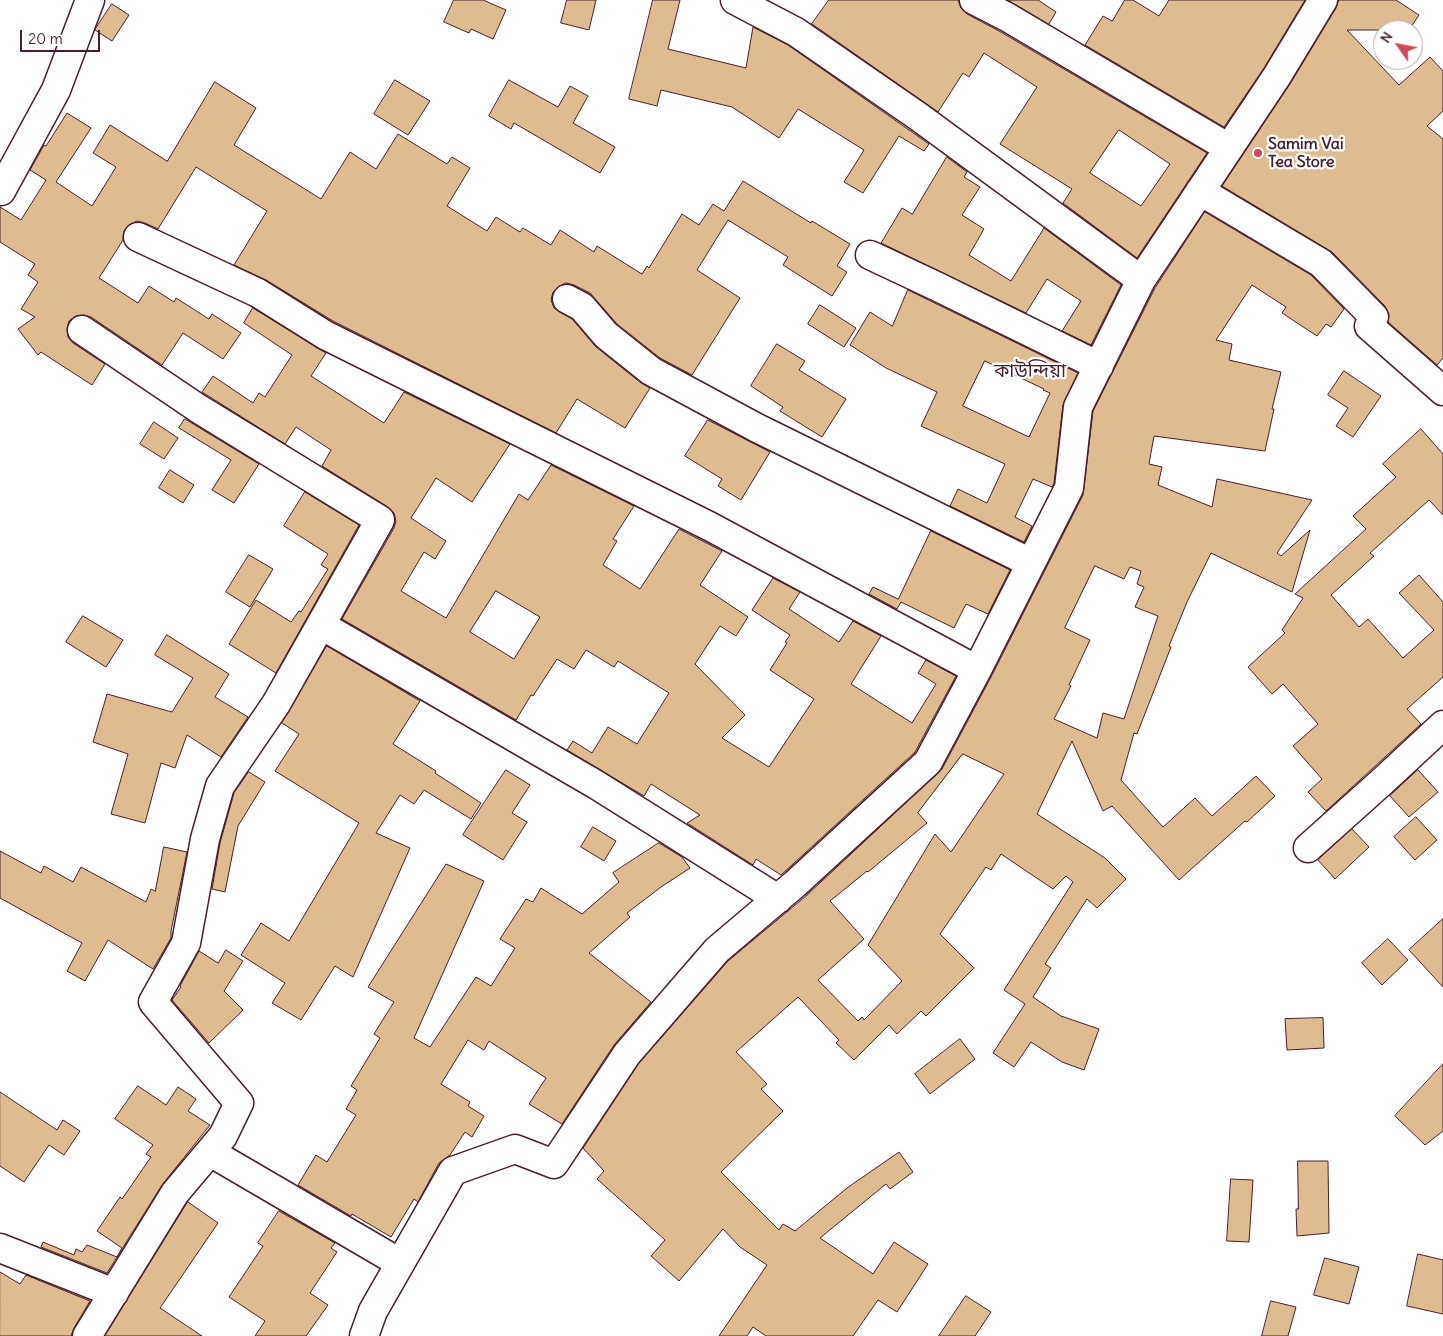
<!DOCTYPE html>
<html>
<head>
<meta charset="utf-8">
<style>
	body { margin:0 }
	#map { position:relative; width:1443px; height:1336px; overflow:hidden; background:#fff; font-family:Delius,sans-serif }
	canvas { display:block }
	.north { position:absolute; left:1373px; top:20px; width:50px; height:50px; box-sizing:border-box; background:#fff; border:1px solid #b7a5aa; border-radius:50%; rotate:303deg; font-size:14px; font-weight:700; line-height:20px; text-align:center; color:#4a1f2b }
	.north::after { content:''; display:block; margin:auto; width:18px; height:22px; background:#d1495b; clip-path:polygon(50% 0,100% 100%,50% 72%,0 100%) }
	.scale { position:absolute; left:20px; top:30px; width:80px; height:22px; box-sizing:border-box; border:2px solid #4a1f2b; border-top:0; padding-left:6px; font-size:15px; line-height:18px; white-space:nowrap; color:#4a1f2b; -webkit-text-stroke:4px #fff; paint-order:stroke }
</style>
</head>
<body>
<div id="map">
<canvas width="1443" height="1336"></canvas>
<div class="north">N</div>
<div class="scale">20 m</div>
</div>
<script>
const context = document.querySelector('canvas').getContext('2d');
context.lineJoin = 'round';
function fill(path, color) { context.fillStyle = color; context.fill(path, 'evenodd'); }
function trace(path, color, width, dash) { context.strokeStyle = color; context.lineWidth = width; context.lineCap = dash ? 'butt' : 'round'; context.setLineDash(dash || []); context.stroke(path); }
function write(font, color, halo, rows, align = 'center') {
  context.font = font + ' Delius,"Noto Sans Bengali",sans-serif'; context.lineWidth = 4.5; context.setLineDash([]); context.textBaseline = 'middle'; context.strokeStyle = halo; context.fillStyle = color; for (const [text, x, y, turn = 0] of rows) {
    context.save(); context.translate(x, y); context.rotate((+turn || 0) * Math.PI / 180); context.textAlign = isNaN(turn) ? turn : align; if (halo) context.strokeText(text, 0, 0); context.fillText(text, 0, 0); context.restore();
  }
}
const building = new Path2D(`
	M454 0H483L506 10 493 39 471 29 469 33 444 22Z
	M567 0H596L589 30 561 23Z
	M653 0H680L668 49 746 68 753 27 788 45 929 144 924 151 899 136 863 193 844 182 864 150 798 109 779 138 732 107 661 90 657 106 629 99Z
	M829 0H958L961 8 967 14 999 31 1207 153 1137 258 1063 203 1072 189 1000 144 1037 87 984 53 969 77 963 73 938 112 812 24ZM1119 130 1170 164 1141 206 1090 173Z
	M1008 0H1038L1056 12 1049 24Z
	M1125 0H1133L1159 16 1169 0H1305L1264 68 1224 127 1085 45 1103 16 1112 21Z
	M1339 0H1396L1419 15 1409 30H1347L1399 85 1430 57 1443 71V111L1427 126 1443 139V358L1437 365 1388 322 1389 314 1385 306 1332 252 1222 186 1290 84 1336 8Z
	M112 4 129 15 112 41 95 30Z
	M395 80 430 101 408 135 374 114Z
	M509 80 558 107 570 86 588 96 573 123 615 147 600 173 514 123 511 129 489 116Z
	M215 82 256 108 234 145 321 199 350 152 376 169 398 134 447 164 452 157 470 168 447 206 487 231 496 217 520 232 523 228 551 245 560 230 594 252 597 246 642 274 647 266 649 268 682 214 699 225 713 204 724 211 743 181 811 223 812 221 850 244 837 266 847 272 832 296 783 265 788 257 728 220 697 270 740 298 692 375 660 358 617 324 590 293 574 285 566 283 559 286 553 292 551 300 554 308 572 319 596 347 641 383 650 388 625 428 577 399 556 433 333 321 266 280 234 265 267 211 196 167 158 229 145 223 137 221 129 225 124 231 123 240 99 278 138 303 149 286 174 302 176 298 209 319 212 314 241 333 223 359 183 333 162 365 91 317 84 315 76 316 69 321 67 328 68 337 73 343 105 364 92 385 41 352 38 355 18 329 35 317 21 309 38 282 28 275 35 264 0 242V207L21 220 46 180 30 170 44 145 46 146 67 113 91 128 56 182 92 206 116 167 93 153 110 125 167 161Z
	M947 157 967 172 964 177 980 187 962 215 984 229 969 255 1011 281 1044 228 1121 285 1091 345 1062 331 1081 301 1047 279 1026 313 881 243 902 208 912 214Z
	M1205 212 1311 275 1344 309 1331 327 1326 324 1317 336 1282 313 1286 307 1252 285 1216 340 1232 344 1229 360 1281 372 1272 409H1274L1265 451 1154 436 1149 464 1162 467 1158 485 1212 507 1217 479 1312 500 1277 553 1281 556 1310 530 1292 592 1211 553 1187 602 1169 646 1171 647 1137 734 1134 733 1121 780 1163 827 1195 798 1212 816 1256 776 1275 796 1247 822 1245 821 1179 880 1112 806 1103 811 1072 741 1037 814 1105 858 1126 879 1097 908 1087 899 1045 964 1051 968 1033 997 1061 1016 1099 1029 1084 1070 1062 1062 1031 1042 1014 1067 993 1053 1025 1004 1004 990 1073 882 1066 876 1053 889 1001 854 991 870 986 867 940 934 974 968 926 1016 921 1011 897 1034 889 1025 854 1060 836 1043 839 1040 798 997 736 1052 767 1084 761 1089 783 1111 721 1172 779 1230 783 1224 795 1231 847 1188 899 1152 913 1172 890 1189 886 1184 820 1238 873 1274 894 1242 928 1264 897 1312 878 1300 853 1336H766L753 1327 747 1336H719L767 1265 740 1247 723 1229 679 1281 651 1256 665 1240 597 1179 604 1171 583 1148 639 1063 728 961 806 896 942 769 991 677 1083 495 1093 411 1155 288ZM1095 566 1124 579 1130 567 1141 571 1137 584 1144 587 1135 607 1158 616 1124 719 1103 713 1097 738 1054 719 1071 686 1069 685 1090 640 1065 628ZM963 754 1004 774 951 852 935 834 868 945 902 981 864 1020 862 1017 858 1021 818 980 864 939 830 901 867 871 868 872 927 823 918 813Z
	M908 290 1078 373 1063 405 1054 483 1052 487 1033 479 1015 517 1032 526 1024 542 950 506 958 489 987 503 1005 464 921 426 937 392 886 368 850 345 870 312 892 326ZM985 361 1044 389 1043 390 1050 393 1029 437 963 406Z
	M820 305 856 328 844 347 808 324Z
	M253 308 326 353 311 376 384 423 404 392 510 444 472 502 436 478 411 518 446 541 435 559 424 552 401 591 446 618 519 494 528 500 551 465 634 506 613 539 617 541 603 565 640 589 679 529 722 551 700 585 748 617 736 636 720 626 695 664 745 715 722 738 769 767 814 699 770 670 787 643 785 642 790 635 752 610 773 578 800 592 789 609 839 642 853 621 881 636 851 684 912 723 936 684 918 673 926 660 956 676 915 752 781 875 756 859 753 865 687 823 700 815 651 784 644 796 567 750 573 741 592 753 608 727 637 744 669 693 618 661 614 667 586 650 574 669 557 659 533 696 531 695 516 720 342 619 394 528 396 521 394 513 388 507 322 466 331 450 296 427 285 444 202 392 213 376 253 403 259 393 265 397 292 355 244 323ZM496 591 540 617 514 659 470 632Z
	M777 344 805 361 799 370 846 399 822 437 780 411 783 407 751 386Z
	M1344 371 1381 396 1353 437 1336 426 1348 408 1328 395Z
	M185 419 259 464 234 503 212 490 231 460 179 428Z
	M708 420 770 452 741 500 718 486 722 479 685 456Z
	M154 422 178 438 164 459 140 444Z
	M1421 429 1443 454V515L1429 500 1370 553 1374 556 1331 595 1359 627 1368 619 1403 658 1434 630 1399 593 1419 575 1443 602V677L1407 709 1421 724 1326 811 1308 792 1322 779 1293 746 1318 724 1283 684 1272 694 1248 667 1285 633 1282 630 1303 598 1295 594 1366 529 1353 516 1396 477 1383 464Z
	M170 470 194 485 183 503 159 488Z
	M305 492 359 525 276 673 229 644 256 600 291 622 299 611 301 612 328 569 321 565 328 554 284 526Z
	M931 531 1010 570 988 614 966 604 954 628 901 602 897 609 869 594 873 587 898 599Z
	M249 555 273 569 250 607 226 592Z
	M83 616 123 640 106 667 66 642Z
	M167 635 229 674 215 697 248 717 221 757 187 735 175 768 161 763 145 823 111 814 128 754 93 742 107 694 172 712 193 678 155 655Z
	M327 646 420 701 393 744 436 771 435 773 481 803 471 819 424 790 414 804 400 795 376 833 410 848 353 977 335 966 301 1020 272 1003 285 983 241 955 261 923 289 941 359 823 275 771 299 734 282 723Z
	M506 770 530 785 512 813 527 822 503 860 463 835Z
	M1418 770 1438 792 1409 817 1390 796Z
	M249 772 265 782 238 826 225 892 212 889 220 843 234 793Z
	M1416 817 1437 840 1415 860 1394 837Z
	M593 827 616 841 604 861 581 847Z
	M1352 829 1369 847 1335 879 1318 860Z
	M659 843 682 857 690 868 661 887 627 913 630 917 589 953 651 1002 614 1045 562 1124 529 1104 546 1078 489 1041 484 1050 468 1040 441 1084 470 1102 468 1106 484 1116 472 1137 465 1132 450 1155 439 1163 418 1202 414 1199 391 1237 352 1214 351 1216 298 1185 316 1155 327 1162 356 1115 346 1109 357 1090 351 1086 380 1038 374 1034 394 1002 368 987 446 864 484 881 414 1038 430 1047 476 977 491 986 515 948 500 939 526 899 533 902 541 888 582 914 619 882 613 873Z
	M164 847 187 852 171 931V938L153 969 108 940 85 981 67 971 82 943 0 898V851L41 873 44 866 73 882 81 867 146 902 151 889 155 891Z
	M1443 919V987L1409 950Z
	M1388 939 1408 960 1382 985 1362 963Z
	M226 950 243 961 224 991 243 1010 209 1043 172 1000 181 987 180 986 199 951 218 963Z
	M1323 1018 1324 1048 1287 1050 1285 1019Z
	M960 1039 975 1059 930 1094 915 1074Z
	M1443 1064V1131L1425 1145 1395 1116Z
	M138 1086 166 1105 178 1087 196 1099 188 1111 210 1125 162 1185 107 1273 41 1247 43 1242 74 1255 76 1249 82 1252 87 1245 117 1257 122 1248 97 1231 120 1197 122 1199 151 1157 146 1154 153 1145 115 1119Z
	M0 1092 57 1130 63 1120 80 1131 64 1155 49 1145 24 1182 0 1166Z
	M1298 1161H1328L1329 1233 1297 1236 1296 1209H1298Z
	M1231 1179 1253 1180 1249 1242 1227 1241Z
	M188 1202 218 1223 160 1308 202 1336H105Z
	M279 1211 335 1243 331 1248 337 1252 310 1293 328 1305 306 1336H255L265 1321 229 1297 263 1246 258 1243Z
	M1418 1254 1443 1260V1314L1407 1306Z
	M1325 1258 1359 1267 1349 1304 1314 1295Z
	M0 1272 20 1284 26 1275 90 1301 74 1328 71 1336H0Z
	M966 1296 991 1312 975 1336H939Z
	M1271 1301 1296 1307 1288 1336H1262Z`);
const minor = new Path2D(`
	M735 0 796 32 919 117 1141 280
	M974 0 1007 17 1229 148
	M1 191 56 90 90 0
	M1200 191 1321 263 1374 317 1369 326 1443 391
	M138 237 258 293 325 335 709 526 977 670
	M870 255 938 287 1099 366
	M567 299 582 307 606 335 651 371 757 428 1031 563
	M82 330 199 409 380 520 276 704 220 786 205 839 186 943 153 1002 239 1103 223 1136 175 1193 87 1336
	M321 625 595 784 778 899
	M1308 848 1385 779 1443 725
	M210 1152 400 1263
	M0 1248 114 1293
	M364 1336 373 1311 453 1171 515 1149 554 1164 627 1054 717 950 795 884 928 762 977 670 1069 488 1078 407 1141 280 1277 76 1323 0`);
const markers = [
	[1258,153,5,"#d1495b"]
];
const poiNames = [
	["Samim Vai",1268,144],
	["Tea Store",1268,162]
];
const quarterNames = [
	["কাউন্দিয়া",1030,372]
];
fill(building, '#dfbb90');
trace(building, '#4a1f2b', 1);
trace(minor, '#4a1f2b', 31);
trace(minor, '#fff', 28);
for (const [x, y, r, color] of markers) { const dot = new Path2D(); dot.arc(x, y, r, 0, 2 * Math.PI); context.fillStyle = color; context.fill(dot); trace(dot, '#fff', 2); }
write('bold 16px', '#4a1f2b', '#fff', poiNames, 'left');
write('19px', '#4a1f2b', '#fff', quarterNames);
</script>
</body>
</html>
